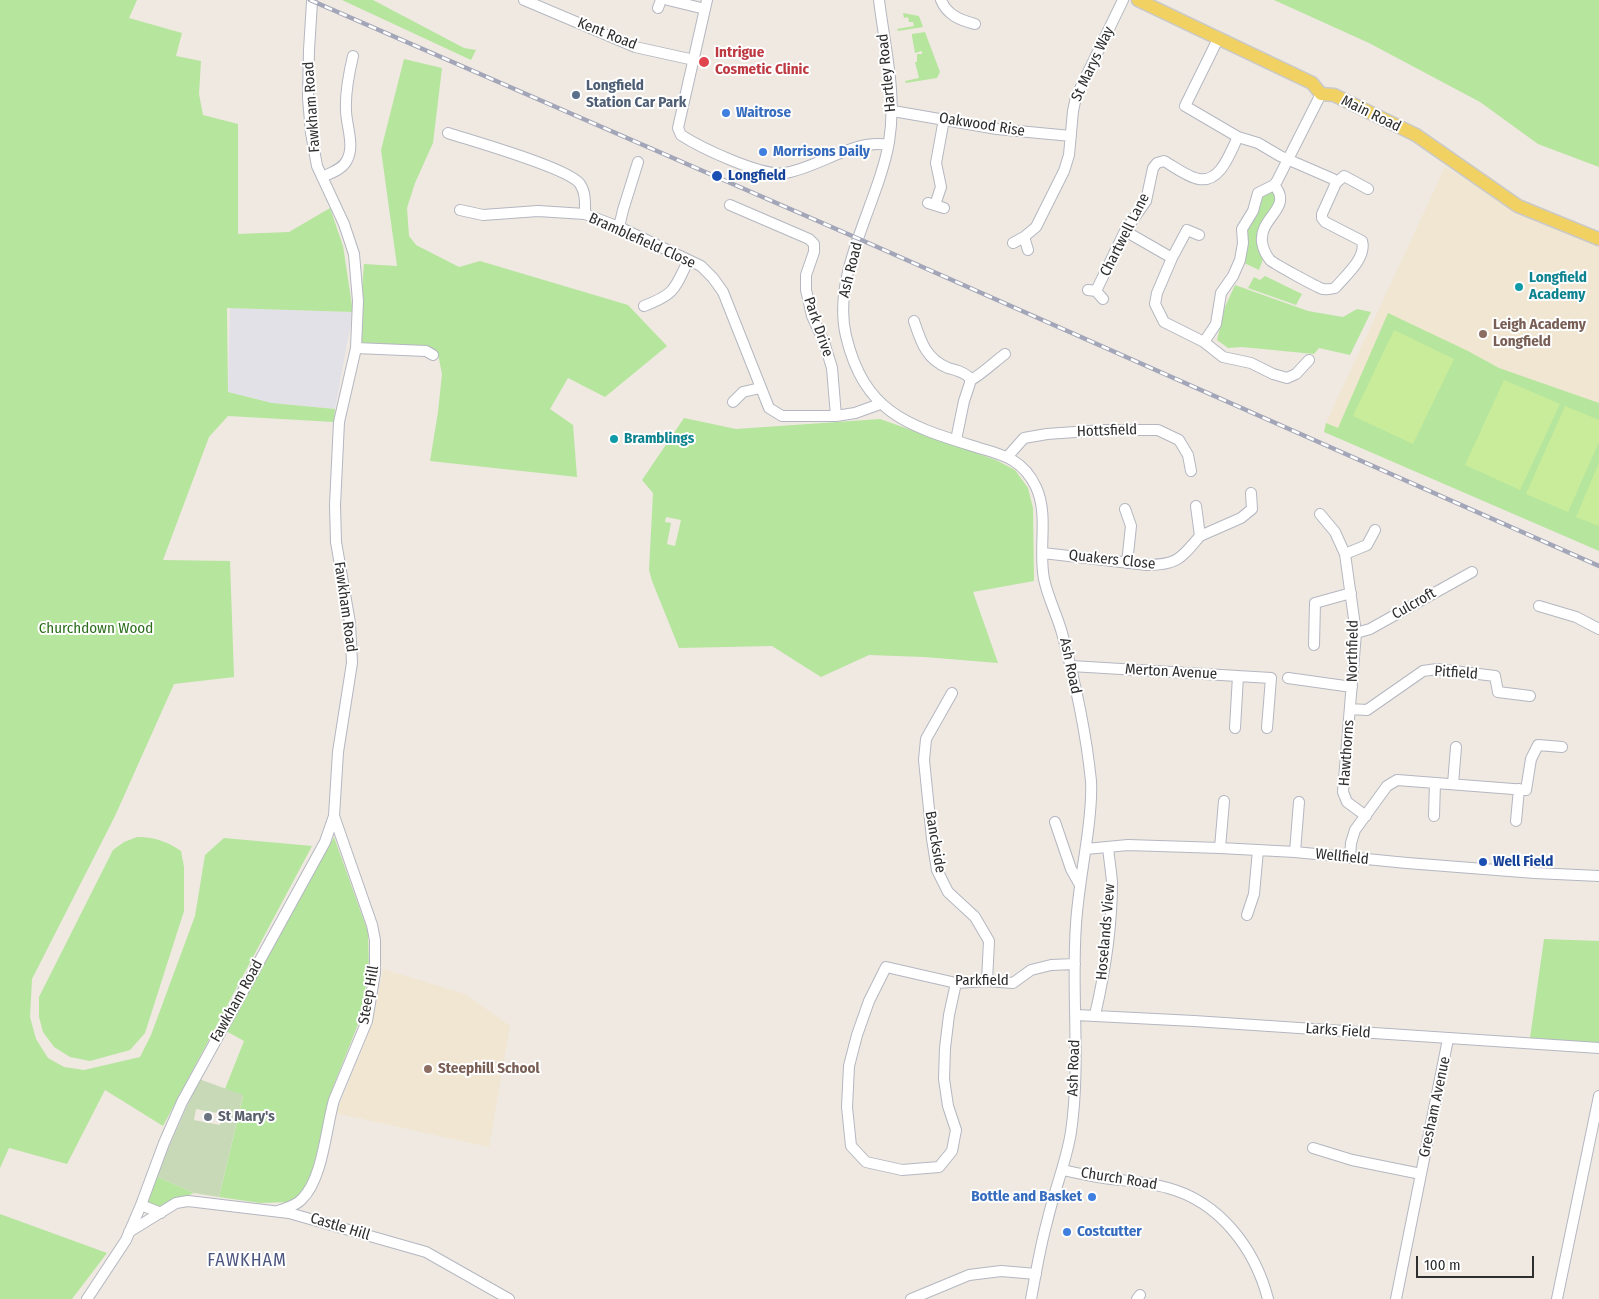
<!DOCTYPE html>
<html>
<head>
<meta charset="utf-8">
<style>
	body { margin:0 }
	#map { position:relative; width:1599px; height:1299px; overflow:hidden; background:#efe9e1; font-family:"Fira Sans Condensed",sans-serif }
	canvas { display:block }
	.scale { position:absolute; left:1416px; top:1256px; width:118px; height:22px; box-sizing:border-box; border:2px solid #2e2e2e; border-top:0; padding-left:6px; font-size:15px; line-height:18px; white-space:nowrap; color:#2e2e2e; -webkit-text-stroke:4px #fff; paint-order:stroke }
</style>
</head>
<body>
<div id="map">
<canvas width="1599" height="1299"></canvas>
<div class="scale">100 m</div>
</div>
<script>
const context = document.querySelector('canvas').getContext('2d');
context.lineJoin = 'round';
function fill(path, color) { context.fillStyle = color; context.fill(path, 'evenodd'); }
function trace(path, color, width, dash) { context.strokeStyle = color; context.lineWidth = width; context.lineCap = dash ? 'butt' : 'round'; context.setLineDash(dash || []); context.stroke(path); }
function write(font, color, halo, rows, align = 'center') {
  context.font = font + ' "Fira Sans Condensed",sans-serif'; context.lineWidth = 4; context.setLineDash([]); context.textBaseline = 'middle'; context.strokeStyle = halo; context.fillStyle = color; for (const [text, x, y, turn = 0] of rows) {
    context.save(); context.translate(x, y); context.rotate((+turn || 0) * Math.PI / 180); context.textAlign = isNaN(turn) ? turn : align; if (halo) context.strokeText(text, 0, 0); context.fillText(text, 0, 0); context.restore();
  }
}
const industrial = new Path2D(`
	M230 308 353 312 335 409 272 403 228 392Z`);
const education = new Path2D(`
	M1445 167 1526 216 1599 244V542L1326 423Z
	M383 969 465 994 510 1026 489 1147 336 1113 372 1024Z`);
const green = new Path2D(`
	M0 0H137L129 18 182 33 176 56 201 61 199 94 203 115 238 124V234L289 232 330 208 343 246 353 312 227 308 228 392 272 403 335 409 334 422 228 416 209 437 163 560 230 561 234 677 174 684 115 816 32 979 30 1017 36 1039 48 1058 64 1067 84 1070 140 1057 151 1035 195 916 205 855 224 838 312 846 163 1126 105 1090 67 1164 9 1148 0 1168Z
	M342 0H373L464 48 476 50 471 60Z
	M1274 0H1599V167L1538 144 1480 102 1369 43Z
	M903 13 919 16 923 27 898 31 897 29 914 26 913 22H909L908 17 904 18Z
	M925 32 940 72 937 78 906 83 905 81 919 78 915 62H917V54H922V51L915 53 912 36V34Z
	M404 59 442 68 433 143 415 183 407 208 409 236 416 245 459 267 480 261 628 305 667 346 605 397 568 378 550 409 573 425 577 477 430 461 438 412 442 374 438 354 428 348 361 344 359 325 364 264 397 266 381 150Z
	M1273 190 1278 194 1270 214 1263 259 1259 270 1242 262 1244 235 1260 196Z
	M1265 276 1302 294 1296 305 1248 288 1254 277 1260 280Z
	M1235 285 1308 311 1343 317 1357 309 1371 312 1350 355 1319 348 1314 354 1242 347 1228 348 1217 340 1225 307Z
	M1388 313 1468 351 1499 368 1599 403V551L1324 432 1326 423 1338 428Z
	M684 418 736 429 880 419 996 460 1015 470 1028 488 1033 508 1034 581 973 592 998 663 924 657 869 655 821 677 772 646 679 648 652 581 649 570 653 493 642 480ZM666 517 681 520 675 546 667 544 671 523 665 522Z
	M137 837C154 837 166 841 181 851L184 867V911L145 1033 130 1050 90 1061 70 1057 54 1047 43 1032 39 1017V997L113 850 124 842Z
	M334 837 368 932 369 971 359 1022 333 1087 312 1172 301 1193 289 1202 260 1203 219 1197 243 1096 225 1089 244 1041 226 1031Z
	M1544 939 1599 941V1043L1530 1038Z
	M156 1176 194 1193 159 1207 146 1203Z
	M0 1214 107 1253 72 1299H0Z`);
const cemetery = new Path2D(`
	M199 1079 243 1095 219 1197 194 1193 156 1176ZM196 1109 222 1114 220 1125 194 1120Z`);
const pitch = new Path2D(`
	M1394 330 1454 359 1413 444 1353 416Z
	M1504 380 1560 404 1520 490 1465 465Z
	M1565 406 1599 420V442L1568 512 1526 494Z
	M1599 463V526L1576 517Z`);
const minor = new Path2D(`
	M524 0 635 47 694 60
	M668 0 705 9
	M707 0 678 128 681 135C701 148 762 177 785 173 818 168 855 138 888 145
	M879 0C885 49 897 93 889 142 878 205 831 273 846 336 865 415 910 426 979 448 1005 455 1024 461 1036 487 1049 515 1038 549 1044 579 1048 598 1057 615 1062 633 1075 681 1086 732 1091 781 1092 798 1090 815 1088 831 1084 862 1078 893 1076 924 1071 993 1081 1063 1071 1132 1066 1163 1054 1191 1047 1222 1040 1247 1036 1273 1031 1299
	M941 0C947 15 960 20 975 24
	M658 8 661 0
	M1218 39 1185 106 1238 137 1258 143 1280 156 1333 179 1336 183 1322 214V218L1325 222 1362 241C1367 258 1345 276 1335 288 1331 289 1327 290 1323 289 1318 288 1273 263 1270 260 1266 255 1263 249 1262 242 1259 217 1294 208 1274 185
	M893 111 997 129 1071 136
	M448 133C472 141 569 168 580 184 586 193 585 204 585 214
	M322 177C331 173 343 169 347 160 355 145 346 125 346 110 345 92 349 73 353 56
	M1336 183 1344 176 1368 189
	M928 203 944 208
	M730 205 809 239 814 244V252L806 275V290L812 316 824 342 832 368 836 416
	M935 205 941 187 936 163 944 119
	M460 210 483 215 538 211 585 214 619 227 701 266 713 278 723 292 769 408 782 416H836L855 413 880 404
	M619 227 623 210 638 162
	M1125 231 1172 258
	M1199 235 1187 230 1172 258 1157 293 1155 304 1164 322 1204 342 1223 357 1251 363 1273 374 1287 378 1296 374 1309 360
	M1024 237 1028 250
	M1013 243 1024 237 1036 227 1064 171 1069 155 1073 111 1076 97 1123 0
	M1088 290 1096 291 1103 299
	M1096 291 1125 231 1146 201 1153 168 1157 163 1164 161C1173 166 1189 178 1199 179 1221 183 1230 152 1238 137
	M644 306C675 294 674 290 688 261
	M914 321C921 342 926 359 948 368 956 370 964 372 970 378V383L964 401 956 440
	M1204 342 1216 324 1221 293 1233 276 1240 260 1243 243 1242 229 1253 211 1258 193 1274 185 1277 181 1321 94
	M356 348 426 351 433 355
	M971 380C983 373 993 363 1005 354
	M733 402 743 392 760 388
	M1008 456 1024 438 1047 434 1104 430H1158L1179 440 1188 455 1191 471
	M1125 509 1131 526 1127 563
	M1320 514 1335 532 1345 554 1356 633 1343 792 1347 802 1366 816
	M1200 536 1241 518 1252 509 1251 493
	M1043 553 1147 565C1178 565 1181 558 1200 536L1196 506
	M1345 554 1367 545 1375 530
	M1539 606 1576 617 1599 629
	M1356 633 1370 629 1472 572
	M1314 645 1315 603 1351 593
	M1071 666 1271 678 1267 728
	M1288 678 1352 687
	M952 693 926 739 924 760 932 839 937 870 948 892 975 917 989 941 987 981
	M1350 709 1367 710 1423 671 1437 669 1495 676 1498 692 1530 696
	M1235 728 1238 676
	M1453 784 1456 747
	M1434 816 1435 783
	M1516 821 1519 789
	M1055 822 1071 869 1080 885
	M1220 848 1224 801
	M1086 849 1128 845 1220 848 1295 852 1407 863 1535 873 1599 876
	M1295 852 1299 802
	M1350 858 1351 843 1355 830 1387 786 1397 780 1526 790 1531 759 1538 745 1562 747
	M1247 915 1254 894 1258 850
	M956 983 949 1015 945 1048 944 1079 948 1106 956 1130 952 1151 939 1167 902 1170 866 1162 851 1146 847 1107 849 1066 857 1035 869 1001 886 967 956 983 987 981 1013 983 1031 970 1051 965 1075 964
	M1076 1015 1194 1021 1599 1048
	M1095 1015C1105 972 1112 926 1112 882 1111 870 1109 858 1108 847
	M1313 1148 1352 1160 1421 1174
	M1063 1170C1076 1173 1090 1176 1104 1178 1126 1181 1147 1182 1168 1188 1220 1202 1255 1249 1268 1299
	M141 1205 161 1213
	M278 1211C286 1208 296 1206 302 1199 323 1179 326 1127 334 1100L367 1021 375 973V940L372 925 334 816
	M129 1232 176 1203 188 1201 289 1213 426 1252 509 1299
	M87 1299 126 1240 141 1205 164 1143 182 1102 325 842 334 816 338 752 352 663 350 623 336 542 335 505 339 422 356 348 358 301 354 254 344 224 317 166 311 133 308 98 309 50 312 2
	M911 1299 969 1275 1001 1271 1036 1274
	M1137 1299 1140 1295
	M1396 1299 1448 1039
	M1557 1299 1599 1096`);
const major = new Path2D(`
	M1138 0 1312 83 1321 94 1334 95 1416 135 1518 206 1599 239`);
const rail = new Path2D(`
	M310 0 866 242 1599 566`);
const markers = [
	[704,62,6,"#e0444e"],
	[576,95,5,"#5c6f8a"],
	[726,113,5,"#3f7fe0"],
	[763,152,5,"#3f7fe0"],
	[717,176,6,"#1a4fb4"],
	[1519,287,5,"#0f9aa8"],
	[1483,334,5,"#8d6e63"],
	[614,439,5,"#0f9aa8"],
	[1483,862,5,"#1a4fb4"],
	[428,1069,5,"#8d6e63"],
	[208,1117,5,"#6b7280"],
	[1092,1197,5,"#3f7fe0"],
	[1067,1232,5,"#3f7fe0"]
];
const streetNames = [
	["Kent Road",607,34,22],
	["St Marys Way",1093,64,-65],
	["Hartley Road",887,73,-96],
	["Fawkham Road",312,107,-94],
	["Main Road",1371,114,26],
	["Oakwood Rise",982,125,9],
	["Chartwell Lane",1125,235,-63],
	["Bramblefield Close",642,241,24],
	["Ash Road",851,270,-76],
	["Park Drive",818,327,71],
	["Hottsfield",1107,431,-2],
	["Quakers Close",1112,560,6],
	["Culcroft",1414,604,-30],
	["Fawkham Road",345,607,82],
	["Northfield",1353,651,-89],
	["Ash Road",1070,666,78],
	["Merton Avenue",1171,672,3],
	["Pitfield",1456,673,4],
	["Hawthorns",1347,753,-86],
	["Banckside",935,842,80],
	["Wellfield",1342,857,6],
	["Hoselands View",1106,932,-85],
	["Parkfield",982,981],
	["Steep Hill",369,995,-80],
	["Fawkham Road",237,1001,-61],
	["Larks Field",1338,1031,4],
	["Ash Road",1074,1068,-88],
	["Gresham Avenue",1435,1107,-78],
	["Church Road",1119,1179,9],
	["Castle Hill",340,1227,17]
];
const healthNames = [
	["Intrigue",715,53],
	["Cosmetic Clinic",715,70]
];
const serviceNames = [
	["Longfield",586,86],
	["Station Car Park",586,103]
];
const shopNames = [
	["Waitrose",736,113],
	["Morrisons Daily",773,152],
	["Bottle and Basket",1082,1197,"right"],
	["Costcutter",1077,1232]
];
const transitNames = [
	["Longfield",728,176],
	["Well Field",1493,862]
];
const cultureNames = [
	["Longfield",1529,278],
	["Academy",1529,295],
	["Bramblings",624,439]
];
const educationNames = [
	["Leigh Academy",1493,325],
	["Longfield",1493,342],
	["Steephill School",438,1069]
];
const parkNames = [
	["Churchdown Wood",96,629]
];
const worshipNames = [
	["St Mary's",218,1117]
];
const quarterNames = [
	["FAWKHAM",247,1261]
];
fill(industrial, '#e3e1e8');
fill(education, '#f0e6d1');
fill(green, '#b6e59e');
fill(cemetery, '#c8d9b8');
fill(pitch, '#c9ec9a');
trace(minor, '#b4b7c1', 12);
trace(major, '#c9c9c9', 15);
trace(minor, '#fff', 10);
trace(major, '#f2d163', 12);
trace(rail, '#a3a6b8', 4.5);
trace(rail, '#fff', 2.5, [8]);
for (const [x, y, r, color] of markers) { const dot = new Path2D(); dot.arc(x, y, r, 0, 2 * Math.PI); context.fillStyle = color; context.fill(dot); trace(dot, '#fff', 2); }
write('15px', '#2e2e2e', '#fff', streetNames);
write('bold 15px', '#be3a42', '#fff', healthNames, 'left');
write('bold 15px', '#4e5e75', '#fff', serviceNames, 'left');
write('bold 15px', '#366cbe', '#fff', shopNames, 'left');
write('bold 15px', '#164399', '#fff', transitNames, 'left');
write('bold 15px', '#0d838f', '#fff', cultureNames, 'left');
write('bold 15px', '#785e54', '#fff', educationNames, 'left');
write('15px', '#2c6e1b', '#fff', parkNames);
write('bold 15px', '#5b616d', '#fff', worshipNames, 'left');
context.letterSpacing = '1px';
write('18px', '#4d5680', '#fff', quarterNames);
context.letterSpacing = '0px';
</script>
</body>
</html>
